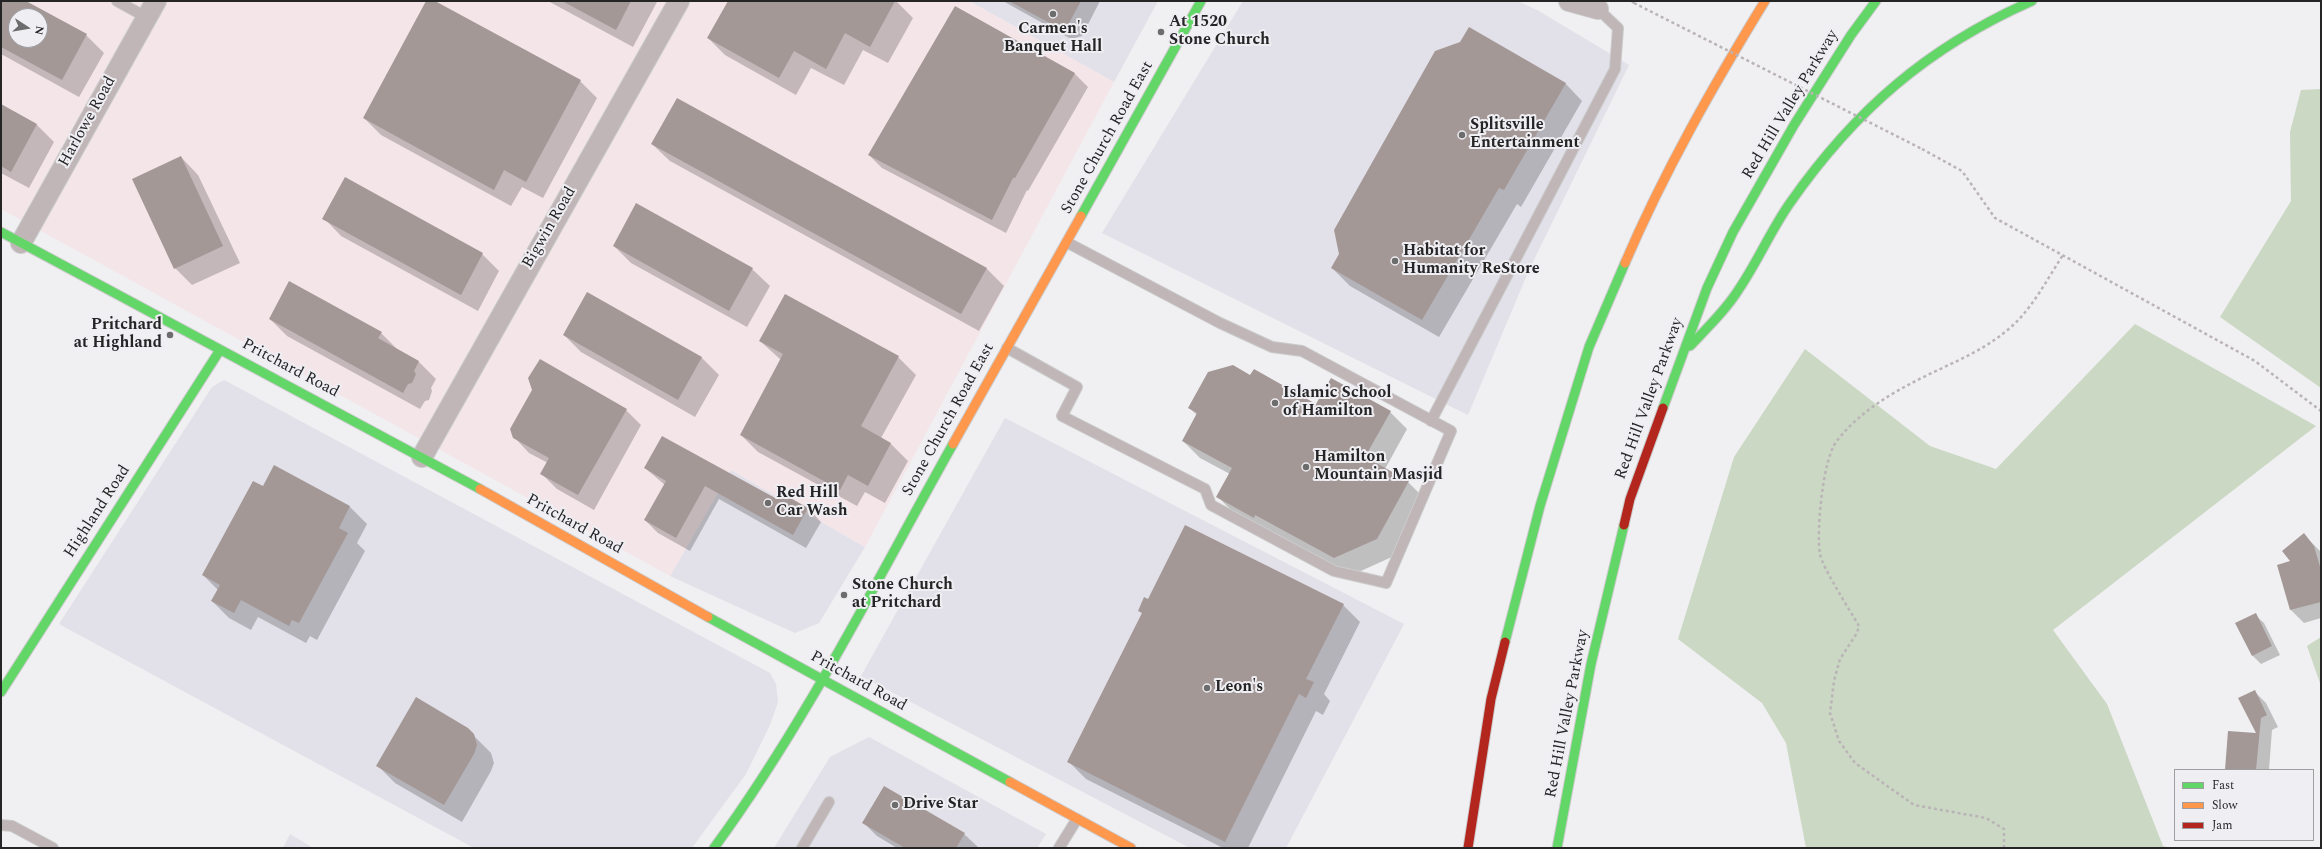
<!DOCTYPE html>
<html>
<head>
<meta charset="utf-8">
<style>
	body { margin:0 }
	#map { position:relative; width:2322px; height:849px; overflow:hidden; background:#f0eff1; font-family:Spectral,serif }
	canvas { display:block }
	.frame { position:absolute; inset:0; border:2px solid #252526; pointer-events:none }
	.legend { position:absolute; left:2174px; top:769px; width:140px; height:72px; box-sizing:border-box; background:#efeef2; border:1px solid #9e9ea0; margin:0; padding:5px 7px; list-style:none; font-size:12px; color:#252526 }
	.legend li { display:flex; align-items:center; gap:8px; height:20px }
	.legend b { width:20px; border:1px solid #9e9ea0 }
	.north { position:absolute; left:8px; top:8px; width:40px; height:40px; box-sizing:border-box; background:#efeef2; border:1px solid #9e9ea0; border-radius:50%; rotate:102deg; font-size:11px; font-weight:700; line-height:16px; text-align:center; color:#252526 }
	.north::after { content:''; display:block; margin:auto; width:14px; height:18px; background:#6c6c6d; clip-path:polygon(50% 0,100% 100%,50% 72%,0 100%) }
</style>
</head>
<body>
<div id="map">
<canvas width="2322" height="849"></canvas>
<div class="frame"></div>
<ul class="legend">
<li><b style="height:5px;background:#63d668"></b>Fast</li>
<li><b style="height:5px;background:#ff974d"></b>Slow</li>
<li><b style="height:5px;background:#b3261e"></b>Jam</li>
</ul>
<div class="north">N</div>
</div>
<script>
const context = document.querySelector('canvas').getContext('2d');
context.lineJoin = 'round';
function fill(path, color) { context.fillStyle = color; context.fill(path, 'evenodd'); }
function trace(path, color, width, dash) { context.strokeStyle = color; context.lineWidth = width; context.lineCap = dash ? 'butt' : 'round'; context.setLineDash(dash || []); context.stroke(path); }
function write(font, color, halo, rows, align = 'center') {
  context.font = font + ' Spectral,serif'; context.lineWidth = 4; context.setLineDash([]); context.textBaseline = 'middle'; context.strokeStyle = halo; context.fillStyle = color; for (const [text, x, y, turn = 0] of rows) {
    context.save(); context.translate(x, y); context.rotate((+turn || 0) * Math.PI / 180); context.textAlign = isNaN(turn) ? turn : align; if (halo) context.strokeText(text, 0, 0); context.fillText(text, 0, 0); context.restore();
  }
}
const built = new Path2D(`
	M969 1H1158L1114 82Z
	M1243 1H1517L1537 10 1629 65 1529 270 1468 415 1102 233Z
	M224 380 770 673 776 684 778 702 770 725 746 774 694 845 691 848H474L59 624 212 387Z
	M1005 418 1404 624 1286 848H1190L861 676Z
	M731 470 865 547 819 623 795 633 670 576Z
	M869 737 1046 834 1037 848H774L830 757Z
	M290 834 313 848H283Z`);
const industrial = new Path2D(`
	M1 1H969L1114 82 865 547 731 470 670 576 1 209ZM16 16H40V40H16Z`);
const green = new Path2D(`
	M2321 89V388L2220 317 2291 201 2290 132 2301 90Z
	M2135 324 2316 426 2053 630 2107 704 2163 846 2171 848H1806L1786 743 1762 703 1678 639 1734 457 1805 349 1930 446 1996 469Z
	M2321 637V686L2307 646Z`);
const shadow = new Path2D(`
	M1 1H24L86 35 104 53 79 97 1 54ZM16 16H40V40H16Z
	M428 1H433L580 81 597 98 543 198 522 187 511 206 381 135 364 118Z
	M548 1H657V2L633 47Z
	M729 1H896L913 18 888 63 863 50 844 85 811 68 796 95 725 55 708 38Z
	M1003 1H1100L1082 36 1071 39Z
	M956 8 1075 74 1088 87 1028 191 1027 190 1006 233 882 168 869 155Z
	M1565 83 1582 101 1521 207 1517 204 1439 337 1350 286 1332 268Z
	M1 105 37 125 54 142 29 188 1 173Z
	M652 144 986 268 1004 286 979 331 670 161Z
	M181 157 198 175 240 263 192 285 175 268Z
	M324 218 482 254 499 271 478 311 341 236Z
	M614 246 752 269 770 286 747 327 631 263Z
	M588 293 702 358 719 375 695 417 581 352 564 335Z
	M785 295 898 357 916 375 881 438 891 444 908 461 885 503 865 492 857 506 758 452 741 435 781 360 760 341Z
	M270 319 381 333 398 350 419 362 436 379 431 388 432 391 429 400 425 401 420 409 287 336Z
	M1251 376 1317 405 1390 412 1407 429 1385 469 1408 482 1425 499 1394 556 1352 575 1273 532 1271 534 1235 514 1218 497 1230 474 1200 458 1183 441 1197 415 1189 408Z
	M626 410 641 425 594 510 557 489 542 474 548 463 529 453 514 437Z
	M274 467 350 507 367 524 357 543 365 551 317 640 310 636 306 643 258 617 251 630 229 618 212 601 218 590 203 575 263 487Z
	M645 468 808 508 821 522 806 548 719 499 690 551 658 533 645 520 665 485Z
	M2304 535 2321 552V618L2304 623 2291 610 2278 566 2291 562Z
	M1148 600 1343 605 1360 622 1324 694 1330 701 1323 715 1316 711 1248 848H1223L1086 779 1069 762 1143 614 1139 610Z
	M2255 615 2264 623 2280 655 2261 664 2253 656Z
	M2254 691 2266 703 2278 727 2272 730 2269 770H2226L2257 734Z
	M467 729 491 753 494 763 491 771 462 822 395 783 377 765Z
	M864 823 964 834 978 847 897 848 877 836Z`);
const building = new Path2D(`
	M1 1H26L87 34 62 80 1 47ZM16 16H40V40H16Z
	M426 1H435L581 80 526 182 504 170 494 190 363 118Z
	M562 1H631L616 30Z
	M728 1H895L870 47 845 33 826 69 794 51 779 78 707 38Z
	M1009 1H1081L1069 23 1057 27Z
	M955 6 1075 73 1015 178H1013L992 220 868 155Z
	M1469 27 1566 83 1504 190 1499 188 1422 320 1331 268 1339 254 1334 230 1435 51 1460 42Z
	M677 98 987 268 961 314 651 144Z
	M1 104 37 124 11 172 1 166Z
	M181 156 223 246 174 269 132 179Z
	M345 177 483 253 461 295 322 219Z
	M636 203 753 268 729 311 613 246Z
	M289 281 382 332 378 338 419 361 414 371 416 374 412 383 408 384 403 393 269 319Z
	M587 292 702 357 678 400 563 335Z
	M785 294 899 356 861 426 891 443 868 486 848 475 840 490 740 435 783 354 759 341Z
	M540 359 627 409 578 495 540 474 549 458 513 438 510 429 532 390 528 378Z
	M1233 365 1250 375 1254 369 1316 404 1331 378 1391 411 1365 457 1409 481 1377 539 1334 558 1255 515 1254 518 1216 497 1232 468 1182 441 1197 413 1188 408 1208 372Z
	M662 436 777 499 780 492 808 508 793 535 705 486 676 538 644 520 666 481 644 468Z
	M274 465 350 506 339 528 348 533 299 623 292 620 289 626 241 600 234 613 211 601 220 585 202 575 253 481 263 486Z
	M1185 525 1344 604 1306 679 1314 682 1306 698 1299 694 1225 842 1067 762 1142 613 1138 611 1144 597 1148 599Z
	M2304 533 2314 546 2321 570V602L2290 610 2277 565 2290 561 2282 551Z
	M2256 613 2272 646 2252 656 2235 623Z
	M2255 690 2267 715 2261 718 2256 770H2225L2228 731 2256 733 2238 698Z
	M416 697 468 728 474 734 477 745 474 754 444 805 376 766Z
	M884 786 965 833 956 848H905L862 823Z`);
const path = new Path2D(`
	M1632 1 1634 3
	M1922 149 1962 171 1995 218 2255 361 2321 411
	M2004 848V829L1986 818 1914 805 1855 763 1839 741 1830 713 1834 681 1840 659 1857 633 1859 626C1851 612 1822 567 1820 554 1816 531 1823 460 1836 442 1855 417 1883 398 1910 384 1941 367 1977 355 2005 332 2030 313 2046 281 2063 255`);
const lane = new Path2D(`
	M117 1 146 17
	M1007 348 1077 387 1062 416 1205 489 1211 505 1334 571 1386 583 1451 431 1302 351 1272 347 1220 323 1068 243
	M1431 421 1615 69 1618 28 1598 9
	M1 825 12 826 53 848
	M802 848 829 802
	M1059 848 1077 819`);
const street = new Path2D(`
	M1569 1 1598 9
	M21 243 156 1
	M422 457 679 1`);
const fast = new Path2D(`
	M1081 216 1201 1
	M1 232 480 489
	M1690 346C1707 328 1726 310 1739 289 1758 261 1771 230 1790 203 1855 110 1928 47 2032 1
	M1663 408 1707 288 1733 232 1794 125 1851 35 1876 1
	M708 617 1010 782
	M1505 642 1540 506 1589 347 1625 263
	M1 692 220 350
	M714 848C807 721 876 581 953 444
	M1557 848 1591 664 1624 525`);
const slow = new Path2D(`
	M1625 263C1664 172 1713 86 1765 1
	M953 444 1081 216
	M480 489 708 617
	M1010 782 1131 848`);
const jam = new Path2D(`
	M1624 525 1630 499 1663 408
	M1468 848 1491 699 1505 642`);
const pathBridge = new Path2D(`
	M1634 3 1922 149`);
const markers = [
	[1053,14,4,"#6c6c6d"],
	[1161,32,4,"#6c6c6d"],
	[1462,135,4,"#6c6c6d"],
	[1395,261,4,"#6c6c6d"],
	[170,335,4,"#6c6c6d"],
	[1275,403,4,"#6c6c6d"],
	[1306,467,4,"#6c6c6d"],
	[768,503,4,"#6c6c6d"],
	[844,595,4,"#6c6c6d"],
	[1207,688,4,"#6c6c6d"],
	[895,805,4,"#6c6c6d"]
];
const poiNames = [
	["At 1520",1169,23],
	["Stone Church",1169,41],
	["Carmen's",1053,30,"center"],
	["Banquet Hall",1053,48,"center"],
	["Splitsville",1470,126],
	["Entertainment",1470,144],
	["Habitat for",1403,252],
	["Humanity ReStore",1403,270],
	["Pritchard",162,326,"right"],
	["at Highland",162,344,"right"],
	["Islamic School",1283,394],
	["of Hamilton",1283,412],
	["Hamilton",1314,458],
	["Mountain Masjid",1314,476],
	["Red Hill",776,494],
	["Car Wash",776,512],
	["Stone Church",852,586],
	["at Pritchard",852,604],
	["Leon's",1215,688],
	["Drive Star",903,805]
];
const streetNames = [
	["Red Hill Valley Parkway",1791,105,-59],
	["Harlowe Road",88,122,-61],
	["Stone Church Road East",1108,138,-61],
	["Bigwin Road",550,228,-60],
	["Pritchard Road",290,369,28],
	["Red Hill Valley Parkway",1650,399,-70],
	["Stone Church Road East",949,420,-61],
	["Highland Road",98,512,-57],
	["Pritchard Road",574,525,29],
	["Pritchard Road",858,682,29],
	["Red Hill Valley Parkway",1568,714,-79]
];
fill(built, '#e2e0e8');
fill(industrial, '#f4e5e9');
fill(green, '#cad8c4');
fill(shadow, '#0003');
fill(building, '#a49897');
trace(lane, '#cbcbcc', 12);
trace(street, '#cbcbcc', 22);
trace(fast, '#cbcbcc', 11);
trace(slow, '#cbcbcc', 11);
trace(jam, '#cbcbcc', 11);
trace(path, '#bab4b6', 2.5, [3, 3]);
trace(lane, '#c0b6b7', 10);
trace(street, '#c0b6b7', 20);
trace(fast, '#63d668', 9);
trace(slow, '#ff974d', 9);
trace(jam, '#b3261e', 9);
trace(pathBridge, '#bab4b6', 2.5, [3, 3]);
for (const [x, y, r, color] of markers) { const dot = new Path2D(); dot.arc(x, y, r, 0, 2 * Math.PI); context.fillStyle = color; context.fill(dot); trace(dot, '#efeef2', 1.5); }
write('bold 16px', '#252526', '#efeef2', poiNames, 'left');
write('16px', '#252526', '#efeef2', streetNames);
</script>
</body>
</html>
